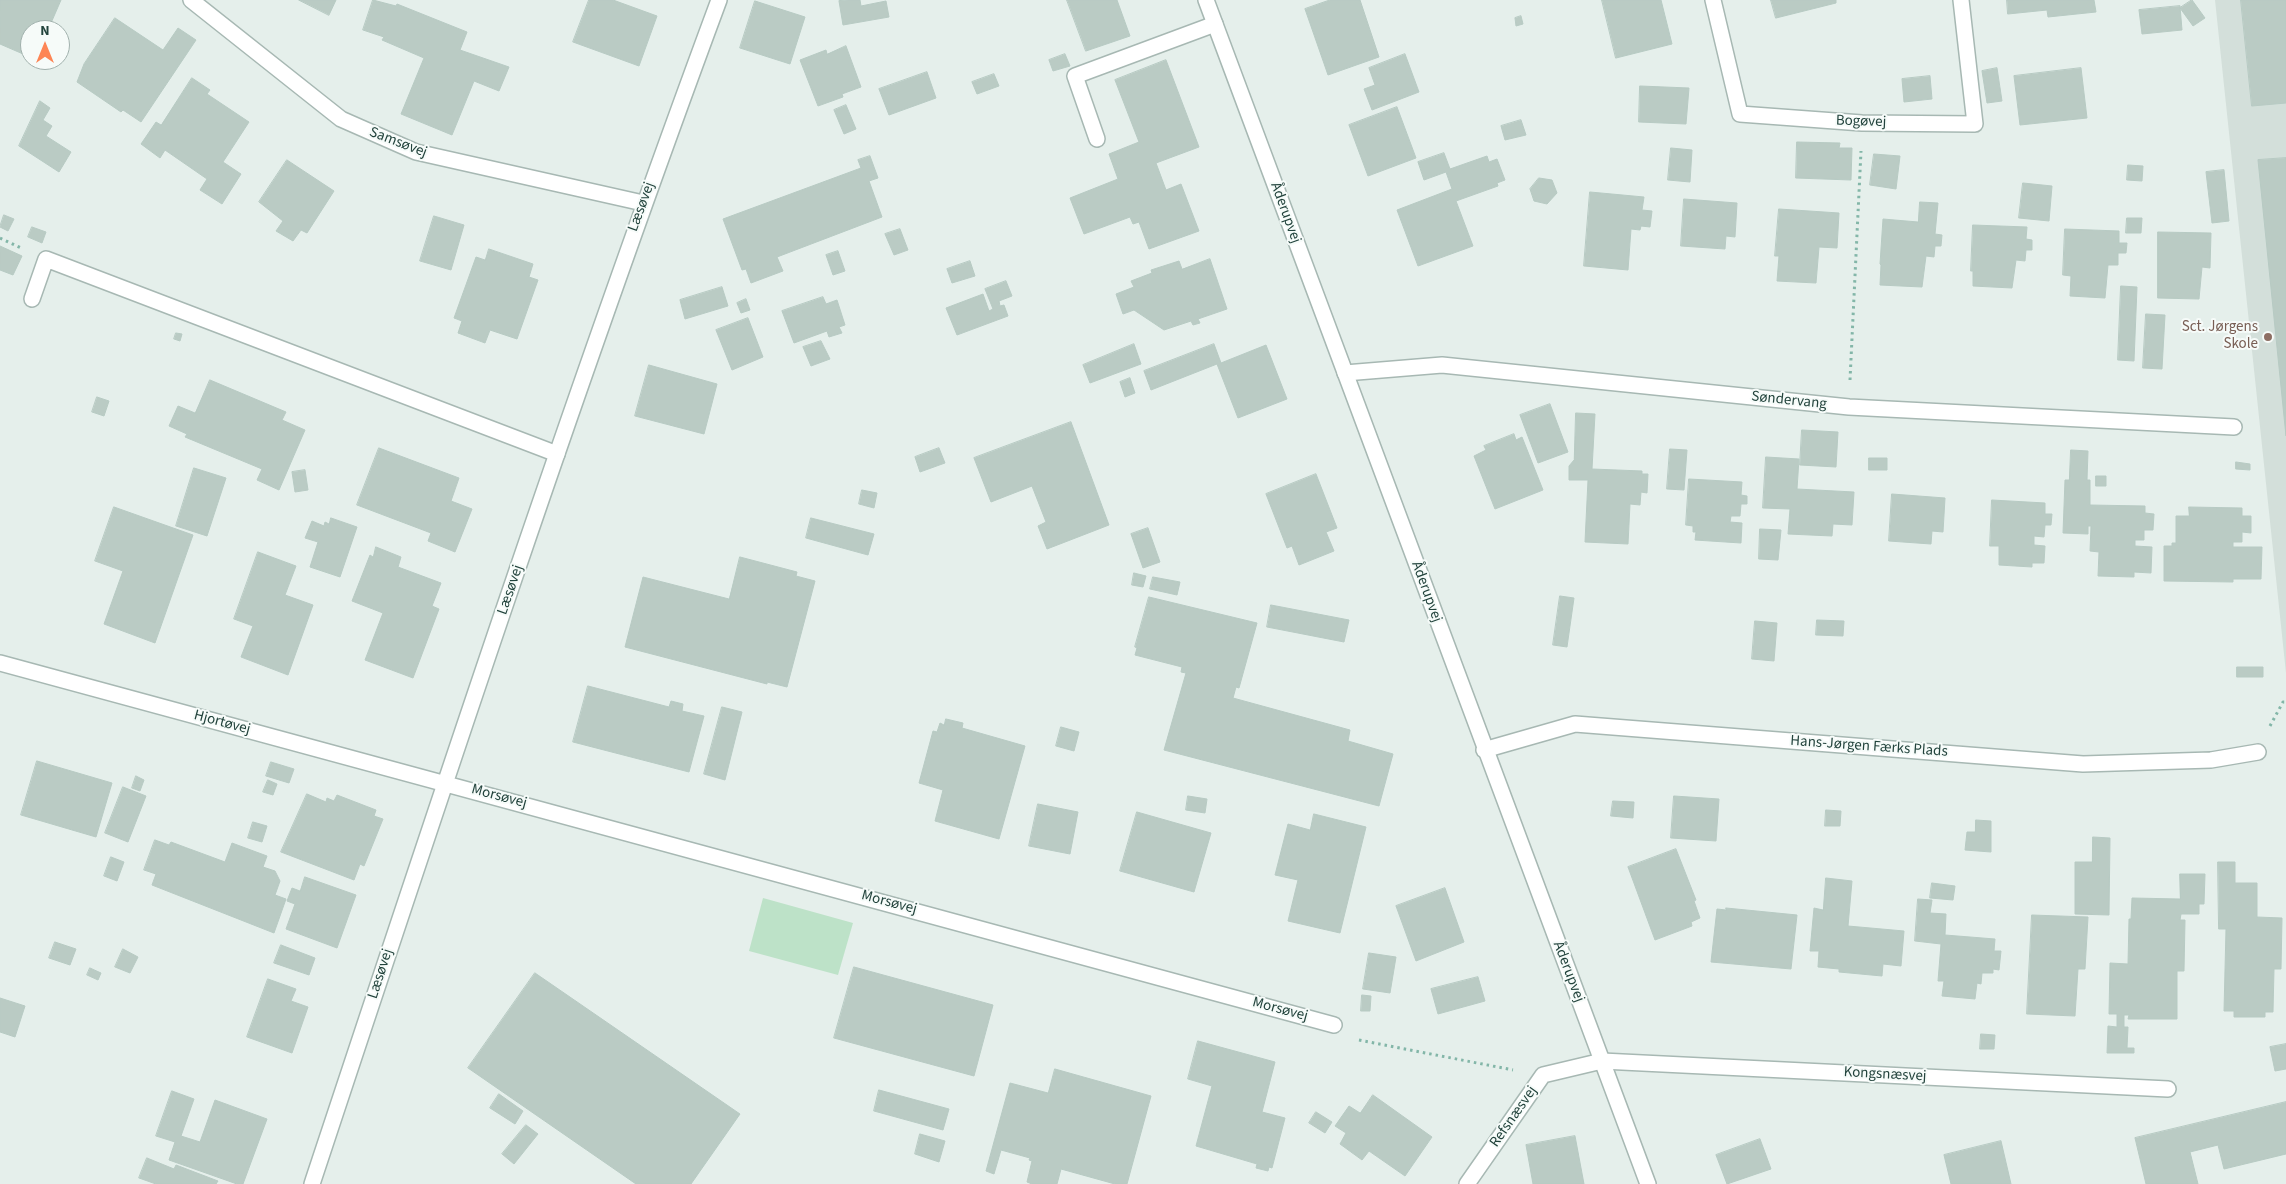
<!DOCTYPE html>
<html>
<head>
<meta charset="utf-8">
<style>
	body { margin:0 }
	#map { position:relative; width:2286px; height:1184px; overflow:hidden; background:#e5efeb; font-family:"Source Sans 3",sans-serif }
	canvas { display:block }
	.north { position:absolute; left:20px; top:20px; width:50px; height:50px; box-sizing:border-box; background:#f6fbf9; border:1px solid #a1b1ad; border-radius:50%; rotate:0deg; font-size:14px; font-weight:700; line-height:20px; text-align:center; color:#22433c }
	.north::after { content:''; display:block; margin:auto; width:18px; height:22px; background:#fd8555; clip-path:polygon(50% 0,100% 100%,50% 72%,0 100%) }
</style>
</head>
<body>
<div id="map">
<canvas width="2286" height="1184"></canvas>
<div class="north">N</div>
</div>
<script>
const context = document.querySelector('canvas').getContext('2d');
context.lineJoin = 'round';
function fill(path, color) { context.fillStyle = color; context.fill(path, 'evenodd'); }
function trace(path, color, width, dash) { context.strokeStyle = color; context.lineWidth = width; context.lineCap = dash ? 'butt' : 'round'; context.setLineDash(dash || []); context.stroke(path); }
function write(font, color, halo, rows, align = 'center') {
  context.font = font + ' "Source Sans 3",sans-serif'; context.lineWidth = 4; context.setLineDash([]); context.textBaseline = 'middle'; context.strokeStyle = halo; context.fillStyle = color; for (const [text, x, y, turn = 0] of rows) {
    context.save(); context.translate(x, y); context.rotate((+turn || 0) * Math.PI / 180); context.textAlign = isNaN(turn) ? turn : align; if (halo) context.strokeText(text, 0, 0); context.fillText(text, 0, 0); context.restore();
  }
}
const built = new Path2D(`
	M2215 0H2286V673Z`);
const green = new Path2D(`
	M763 898 853 923 838 975 749 951Z`);
const building = new Path2D(`
	M0 0H61L48 30H30V57L0 44Z
	M299 0H336L329 15Z
	M373 0 396 6 397 4 467 32 460 50 509 67 499 91 474 81 452 135 401 114 424 58 382 40 384 37 363 30Z
	M589 0H613L657 16 639 66 573 42Z
	M848 0H860L861 6 886 1 889 17 843 25 839 1Z
	M1067 0H1117L1130 36 1086 51Z
	M1330 0H1360L1379 57 1328 75 1305 9Z
	M1602 0H1661L1672 44 1616 58Z
	M1771 0H1836V3L1776 18Z
	M2007 0H2094L2096 12 2048 17 2047 10 2008 14Z
	M2192 0 2205 18 2193 26 2180 8Z
	M2241 0H2286V103L2252 106Z
	M755 1 805 17 790 64 740 48Z
	M2180 6 2182 30 2142 34 2139 10Z
	M1521 16 1523 24 1516 26 1515 18Z
	M115 18 163 50 178 28 196 40 141 122 123 110 121 112 77 82 84 64Z
	M846 46 861 87 842 94 843 97 818 106 800 60 826 50 827 54Z
	M1065 54 1070 66 1053 71 1049 60Z
	M1405 54 1419 92 1372 110 1364 89 1375 85 1369 68Z
	M1166 60 1199 147 1156 163 1166 190 1181 184 1199 231 1149 249 1139 222 1133 224 1130 217 1084 234 1070 198 1118 179 1109 154 1139 142 1115 80Z
	M1997 68 2002 101 1987 103 1982 71Z
	M2081 68 2087 118 2020 125 2014 76Z
	M927 72 936 98 889 115 879 89Z
	M994 74 999 86 977 94 972 82Z
	M1930 76 1932 99 1904 102 1902 79Z
	M192 78 210 90 207 94 249 122 223 162 241 174 222 204 200 190 207 179 165 150 160 158 141 144 156 122 161 125Z
	M1640 86 1689 88 1686 124 1639 122Z
	M40 101 50 108 43 120 52 126 46 136 71 152 59 172 19 146Z
	M846 105 856 129 844 134 834 110Z
	M1397 107 1416 158 1368 176 1349 125Z
	M1521 120 1526 135 1505 140 1501 126Z
	M1797 142 1840 143 1839 148H1852L1851 180 1796 178Z
	M1671 148 1692 150 1690 182 1668 180Z
	M1444 153 1450 169 1487 156 1489 162 1497 159 1505 180 1497 183 1498 186 1456 201 1473 246 1418 266 1397 210 1452 189 1446 172 1424 180 1418 162Z
	M1874 154 1900 156 1896 189 1870 185Z
	M870 156 878 178 869 181 882 217 777 257 783 271 751 283 746 269 742 270 723 219 861 168 858 160Z
	M2286 158V436L2258 160Z
	M287 160 334 191 307 233 301 230 293 241 276 231 283 221 259 202Z
	M2128 165 2143 166 2142 181 2127 180Z
	M2224 170 2229 221 2212 223 2206 172Z
	M1539 178 1552 180 1557 193 1547 204 1534 201 1530 189Z
	M2023 183 2052 186 2049 221 2019 218Z
	M1590 192 1644 197 1642 210 1652 211 1650 227 1641 226 1640 230 1631 229 1628 270 1584 266Z
	M1684 199 1737 203 1735 237 1726 236 1725 249 1681 246Z
	M1920 202 1938 203 1935 234 1942 235 1941 246H1935L1934 257 1926 256 1922 287 1880 285 1881 265 1880 264 1883 219 1918 222Z
	M1779 209 1839 213 1837 248 1819 247 1816 283 1777 281 1779 256H1775Z
	M4 215 14 219 8 231 0 227Z
	M434 216 464 225 451 270 420 261Z
	M2127 218H2142L2141 233H2126Z
	M1973 225 2027 227 2026 239 2032 240V250H2026L2025 261 2016 260 2012 288 1973 286V271H1971Z
	M32 227 46 232 42 243 28 237Z
	M900 229 908 250 894 255 885 234Z
	M2065 229 2119 231V243H2127L2126 253H2118V265H2108L2105 298 2070 296 2071 276 2063 275Z
	M2158 232 2211 233 2210 268 2202 267 2199 299 2158 298Z
	M0 246 22 256 13 275 0 270Z
	M489 249 533 264 529 277 538 280 517 339 490 330 485 343 458 333 462 321 454 318 476 257 485 260Z
	M838 251 845 271 833 275 826 255Z
	M1210 259 1227 309 1198 319 1200 323 1193 325 1191 321 1164 330 1134 310 1123 314 1116 294 1134 287 1131 281 1152 273 1151 270 1179 261 1182 269Z
	M970 261 975 276 952 283 947 269Z
	M1006 281 1012 296 999 301 1000 306 1004 305 1008 316 957 335 946 308 983 294 989 311 993 309 985 289Z
	M2121 286 2137 287 2134 361 2118 360Z
	M722 287 728 306 685 319 680 300Z
	M823 297 826 304 837 300 845 325 839 327 842 333 829 337 827 331 794 343 782 311Z
	M746 299 750 310 741 313 737 303Z
	M2146 314 2165 315 2162 369 2143 368Z
	M748 318 763 357 732 370 716 330Z
	M176 333 182 334 180 341 174 339Z
	M821 341 830 359 811 366 803 347Z
	M1134 344 1141 364 1090 383 1083 365Z
	M1214 344 1221 363 1266 345 1287 399 1238 418 1217 364 1151 390 1144 371Z
	M649 365 717 384 704 434 635 416Z
	M1130 378 1135 393 1125 397 1120 382Z
	M210 380 286 412 282 420 305 430 279 490 257 480 262 469 185 437 187 434 169 426 178 406 195 413Z
	M97 397 109 401 104 416 92 412Z
	M1550 404 1568 452 1538 463 1520 415Z
	M1576 413 1595 414 1592 469 1642 471V474H1648L1647 493 1641 492 1640 505 1630 504 1628 544 1585 542 1588 480H1569V466L1574 460Z
	M1071 422 1109 525 1047 549 1038 526 1046 522 1032 486 991 502 974 458Z
	M1802 430 1838 432 1836 467 1800 465Z
	M1514 434 1516 440 1522 437 1543 490 1495 509 1474 456 1486 450 1484 446Z
	M379 448 459 478 451 501 472 509 455 552 428 541 431 533 357 505Z
	M939 448 945 463 920 472 915 457Z
	M1670 449 1687 450 1684 490 1667 489Z
	M2071 450 2088 451 2087 480H2090V505L2145 506V513L2154 514 2153 530H2144V540H2135V546L2152 547 2151 573 2134 572V577L2098 576 2099 552 2090 551 2091 526H2088V534L2063 533 2065 480H2069Z
	M1766 457 1799 459 1797 489 1854 492 1852 525 1833 524 1832 536 1788 534 1790 509 1763 508Z
	M1869 458H1887V470H1869Z
	M2236 462 2250 464V470L2236 469Z
	M194 468 226 478 207 536 176 526Z
	M305 470 308 490 295 492 292 472Z
	M1316 474 1337 528 1326 532 1334 551 1299 565 1292 546 1287 548 1266 494Z
	M2096 476H2106V486H2096Z
	M1689 479 1742 482 1741 495 1747 496V504H1741L1740 516H1731L1730 522 1742 523 1741 543 1695 540 1696 532H1693V526L1686 525Z
	M862 490 877 493 874 508 859 504Z
	M1892 494 1945 498 1943 532 1932 531 1931 544 1889 541Z
	M1992 500 2045 503V514H2052L2051 525H2045L2044 537 2034 536V545L2045 546 2044 563H2032V567L1999 565V546H1990Z
	M114 507 193 535 155 643 104 624 123 571 95 561Z
	M2189 507 2242 508V516H2251V533L2242 532V542H2233V547H2262L2261 579H2233V582L2164 581V546H2172V543H2176V516H2189Z
	M331 518 357 527 340 577 310 567 318 542 305 538 312 521 324 526 325 522 329 524Z
	M811 518 874 534 868 555 806 538Z
	M1148 528 1160 562 1143 568 1131 534Z
	M1760 529 1781 530 1778 560 1759 559Z
	M376 547 401 557 398 567 441 583 432 606 439 609 413 678 365 660 383 613 352 601 370 555 373 557Z
	M258 552 296 566 285 595 313 605 288 675 241 657 253 626 234 619Z
	M740 557 797 572 796 576 815 581 787 687 767 682V684L625 647 643 577 729 599Z
	M1134 573 1146 576 1143 587 1132 585Z
	M1153 577 1180 582 1177 595 1150 589Z
	M1560 596 1574 598 1567 647 1553 645Z
	M1149 597 1257 623 1239 688 1236 687 1233 698 1350 730 1348 741 1393 754 1379 806 1164 750 1186 673 1181 672 1182 667 1135 655 1137 648 1135 647Z
	M1271 605 1349 620 1344 642 1267 627Z
	M1817 620 1844 621 1843 636 1816 635Z
	M1755 621 1777 623 1774 661 1752 659Z
	M2237 667H2263V677H2237Z
	M588 686 669 707 671 701 683 704 682 711 704 716 689 772 573 742Z
	M722 707 742 712 725 780 704 774Z
	M946 719 963 723 962 728 1025 746 999 839 935 821 943 790 919 783 933 731 937 732 940 723 944 725Z
	M1061 727 1079 732 1074 751 1056 746Z
	M37 761 112 783 96 837 21 815Z
	M271 762 294 769 289 783 266 776Z
	M136 776 144 780 140 791 132 788Z
	M268 780 277 784 273 795 263 792Z
	M123 787 146 796 128 842 105 833Z
	M307 794 326 802 327 798 334 801 337 795 376 810 374 816 383 819 364 866 360 864 354 880 281 852Z
	M1188 796 1207 799 1205 813 1186 810Z
	M1674 796 1719 799 1716 841 1671 838Z
	M1613 801 1634 802 1633 818 1611 816Z
	M1038 804 1078 812 1070 854 1029 846Z
	M1826 810 1841 811 1840 826H1825Z
	M1137 812 1211 833 1194 892 1120 871Z
	M1314 814 1366 827 1340 933 1288 921 1298 880 1275 875 1288 824 1310 830Z
	M1976 820 1991 821V852L1965 850 1967 832H1975Z
	M253 822 267 826 262 842 248 838Z
	M2093 837 2110 838 2109 915 2075 914V862H2092Z
	M155 840 169 845 171 842 225 862 232 843 267 856 263 867 275 871 280 881 275 895 286 899 274 933 152 885 156 874 144 870Z
	M1676 849 1696 900 1694 901 1700 918 1691 922 1692 926 1655 940 1628 867Z
	M111 857 124 862 117 881 104 876Z
	M2218 862H2235V883H2257V917L2282 918 2281 969H2274L2273 1012H2265V1017H2234V1011H2224L2226 929H2219Z
	M2180 874H2205L2204 904H2199V914H2181L2180 920H2185L2184 971H2177V1019H2128L2129 1015H2124V1027H2128L2127 1048H2134V1053H2107L2108 1026 2117 1027V1014H2109L2110 963 2128 964 2129 919H2131L2132 898 2180 899Z
	M305 877 356 895 337 948 286 929 295 904 287 901 292 888 300 891Z
	M1826 878 1852 881 1848 926 1904 931 1901 966 1883 964 1882 976 1839 972V969L1818 967 1819 951H1810L1814 908 1823 910Z
	M1932 883 1955 886 1953 900 1930 898Z
	M1445 888 1464 942 1416 961 1396 906Z
	M1918 899 1932 900 1930 913 1946 914 1945 935 1995 939 1994 951H2001L1999 970 1993 969V973H1982L1981 984 1977 983 1975 999 1942 996 1944 981H1938L1941 944 1915 941Z
	M1726 908 1797 915 1791 969 1711 962 1717 909 1726 910Z
	M2032 915 2088 917 2085 969H2078L2075 1016 2027 1014Z
	M55 942 76 949 70 965 49 958Z
	M281 945 315 958 309 975 274 963Z
	M123 949 138 957 130 973 115 967Z
	M1369 953 1396 957 1390 993 1363 989Z
	M854 967 993 1005 974 1076 834 1038Z
	M90 968 101 973 98 980 87 975Z
	M535 973 740 1114 691 1184H636L468 1068Z
	M1478 977 1485 1001 1438 1014 1431 989Z
	M268 979 296 989 291 1001 308 1007 292 1053 247 1037Z
	M1362 995 1371 996 1370 1011H1361Z
	M0 998 25 1006 15 1037 0 1032Z
	M1981 1034 1995 1035 1994 1049H1980Z
	M1198 1041 1275 1062 1262 1112 1285 1118 1272 1168 1269 1167 1268 1171 1256 1168 1257 1164 1196 1146 1212 1086 1188 1079Z
	M2286 1044V1069L2275 1071 2270 1047Z
	M1055 1069 1151 1096 1127 1184H1115L1061 1169 1057 1184H1032L1027 1182 1032 1161 1029 1160 1030 1158 1001 1150 994 1174 986 1171 1010 1083 1048 1093Z
	M879 1090 949 1109 943 1130 874 1111Z
	M172 1091 194 1099 181 1136 200 1142 215 1100 267 1119 243 1184H237L169 1160 175 1142 156 1136Z
	M499 1094 523 1111 515 1124 490 1108Z
	M1373 1095 1432 1137 1405 1176 1369 1151 1362 1160 1340 1144 1346 1133 1335 1126 1349 1106 1360 1113Z
	M2286 1102V1154L2224 1169 2218 1145 2190 1152 2198 1184H2146L2135 1138Z
	M1316 1112 1332 1122 1325 1133 1309 1123Z
	M526 1125 538 1134 514 1164 502 1154Z
	M920 1134 945 1141 939 1162 915 1154Z
	M1575 1136 1584 1184H1533L1526 1145Z
	M1760 1139 1771 1169 1727 1184 1716 1155Z
	M2001 1141 2011 1184H1951L1944 1155Z
	M147 1158 174 1169 176 1165 218 1181 216 1184H156L139 1178Z`);
const path = new Path2D(`
	M0 238 21 248
	M1850 380 1861 151
	M2270 726 2283 702H2286
	M1359 1040 1513 1070`);
const service = new Path2D(`
	M1097 139 1075 76 1215 24
	M32 299 46 259 557 454`);
const minor = new Path2D(`
	M191 0 341 119 416 152 643 203
	M1713 0 1740 114 1862 123 1975 124 1961 0
	M1345 373 1442 365 1849 407 2234 427
	M0 663 1334 1025
	M1484 750 1575 724 2083 764 2211 760 2258 752
	M312 1184C443 788 574 391 719 0
	M1467 1184 1543 1075 1602 1061 2168 1089`);
const tertiary = new Path2D(`
	M1206 0 1648 1184`);
const markers = [
	[2268,337,5,"#8d6e63"]
];
const streetNames = [
	["Bogøvej",1861,122,2],
	["Samsøvej",398,143,21],
	["Læsøvej",642,207,-70],
	["Åderupvej",1285,213,70],
	["Søndervang",1789,401,6],
	["Læsøvej",511,590,-71],
	["Åderupvej",1426,592,70],
	["Hjortøvej",222,723,15],
	["Hans-Jørgen Færks Plads",1869,747,4],
	["Morsøvej",499,797,15],
	["Morsøvej",889,903,15],
	["Åderupvej",1568,972,69],
	["Læsøvej",381,974,-72],
	["Morsøvej",1280,1010,15],
	["Kongsnæsvej",1885,1075,3],
	["Refsnæsvej",1514,1117,-55]
];
const educationNames = [
	["Sct. Jørgens",2258,328],
	["Skole",2258,345]
];
fill(built, '#d3dfda');
fill(green, '#bde2c8');
fill(building, '#bacbc4');
trace(building, '#b7cac3', 1);
trace(service, '#a7b8b3', 18);
trace(minor, '#a7b8b3', 18);
trace(tertiary, '#a7b8b3', 18);
trace(path, '#83b6a8', 3, [2.5, 4]);
trace(service, '#fff', 15);
trace(minor, '#fff', 15);
trace(tertiary, '#fff', 15);
for (const [x, y, r, color] of markers) { const dot = new Path2D(); dot.arc(x, y, r, 0, 2 * Math.PI); context.fillStyle = color; context.fill(dot); trace(dot, '#f6fbf9', 2); }
write('15px', '#22433c', '#f6fbf9', streetNames);
write('15px', '#785e54', '#f6fbf9', educationNames, 'right');
</script>
</body>
</html>
